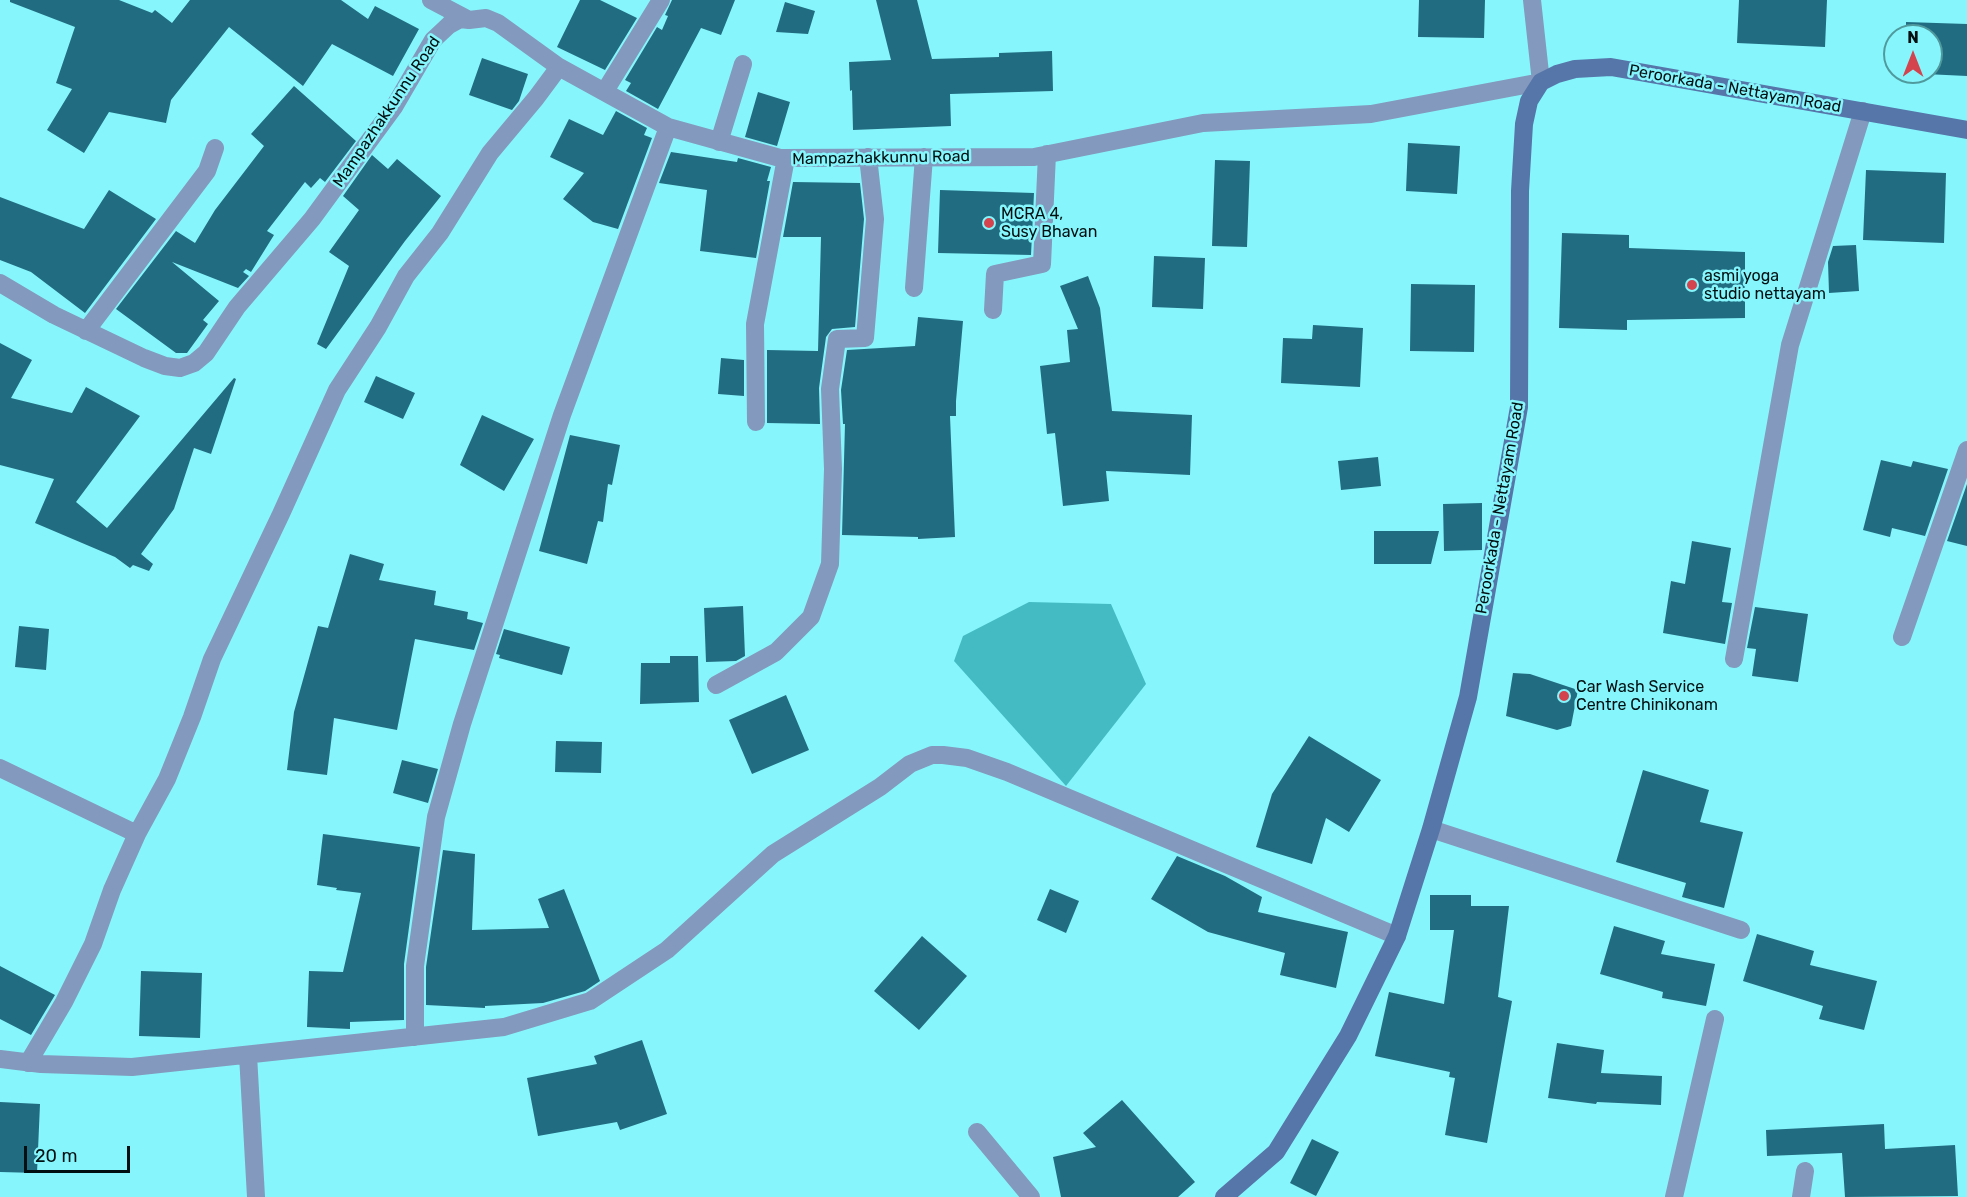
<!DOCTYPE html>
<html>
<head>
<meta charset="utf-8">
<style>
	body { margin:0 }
	#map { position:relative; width:1967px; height:1197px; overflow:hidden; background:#86f6fc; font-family:Rubik,sans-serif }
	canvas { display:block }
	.north { position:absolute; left:1883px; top:24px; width:60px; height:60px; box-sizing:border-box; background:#86f6fc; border:2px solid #509a9e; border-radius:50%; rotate:0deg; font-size:16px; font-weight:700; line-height:24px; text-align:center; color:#001012 }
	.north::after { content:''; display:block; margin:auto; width:21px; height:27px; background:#d4444f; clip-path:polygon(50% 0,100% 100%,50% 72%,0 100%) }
	.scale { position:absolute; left:24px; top:1146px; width:106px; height:27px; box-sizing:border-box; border:3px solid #001012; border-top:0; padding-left:8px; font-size:18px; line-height:21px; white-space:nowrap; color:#001012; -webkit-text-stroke:4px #86f6fc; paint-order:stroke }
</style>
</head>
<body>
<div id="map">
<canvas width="1967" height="1197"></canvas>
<div class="north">N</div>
<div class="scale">20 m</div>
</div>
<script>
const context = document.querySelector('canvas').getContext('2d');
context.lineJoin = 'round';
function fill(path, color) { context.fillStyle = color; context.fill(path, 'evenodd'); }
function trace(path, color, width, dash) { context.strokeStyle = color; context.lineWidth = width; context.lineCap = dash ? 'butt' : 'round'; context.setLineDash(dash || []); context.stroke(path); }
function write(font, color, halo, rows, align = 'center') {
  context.font = font + ' Rubik,sans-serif'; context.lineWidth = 5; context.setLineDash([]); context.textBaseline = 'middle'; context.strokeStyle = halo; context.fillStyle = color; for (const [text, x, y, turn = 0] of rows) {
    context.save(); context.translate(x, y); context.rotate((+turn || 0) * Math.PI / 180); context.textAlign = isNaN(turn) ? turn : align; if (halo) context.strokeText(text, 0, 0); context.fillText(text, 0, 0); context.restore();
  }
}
const water = new Path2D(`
	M1029 602 1111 604 1146 684 1066 786 954 661 963 636Z`);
const building = new Path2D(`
	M10 0H119L152 13 155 10 172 23 190 0H341L368 19 375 6 419 29 393 76 332 44 303 86 229 27 171 100 166 123 109 112 84 153 47 130 72 89 56 83 75 27 10 2Z
	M580 0H600L637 18 605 70 557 47Z
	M672 0H735L721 35 701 28 658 109 626 91 631 83 625 80 657 27 662 30 668 16 665 15Z
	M876 0H917L932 59 999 57V53L1052 51 1053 91 950 94 951 126 853 130 852 90 850 91 849 62 891 60Z
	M1419 0H1485L1484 38 1418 37Z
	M1739 0H1827L1825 47 1737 43Z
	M785 2 815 11 808 34 776 32Z
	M1906 22 1967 24V76L1904 73 1931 72V36H1906Z
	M482 58 528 74 519 101 512 110 469 95Z
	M294 86 356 141 325 182 320 178 311 188 305 182 267 231 274 235 251 272 246 269 243 272 249 276 238 288 172 262 219 301 203 320 208 324 187 353H176L116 309 176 231 195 243 215 210 264 146 251 134Z
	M758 92 790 102 777 146 745 137Z
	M616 111 647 128 644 135 652 138 618 229 593 222 563 199 584 173 550 157 569 119 603 135Z
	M1408 143 1460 146 1457 194 1406 191Z
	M671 152 737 162 738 158 771 167 767 181H770L756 258 700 251 707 190 659 183Z
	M372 155 388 169 397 159 441 196 405 241 326 349 317 344 349 266 329 252 359 210 343 196Z
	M1215 160 1250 161 1247 247 1212 246Z
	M1866 170 1946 173 1944 243 1863 240Z
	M793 182 860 183 864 219 855 327 832 329 826 337 819 388 820 424 767 423V350L818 351 821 237H783Z
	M109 190 156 219 85 313 31 272 0 260V197L84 229Z
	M940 190 1034 193 1031 255 938 253Z
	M1562 233 1629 235V248L1745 252V318L1627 320V330L1559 328Z
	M1856 245 1859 291 1829 293 1828 262 1833 246Z
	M1154 256 1205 258 1203 309 1152 307Z
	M1088 276 1100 308 1112 411 1192 415 1190 475 1106 471 1109 501 1063 506 1055 433 1047 434 1040 366 1070 362 1067 330 1078 329 1060 286Z
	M1411 284 1475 285 1474 352 1410 351Z
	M918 317 963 321 956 401V416H950L955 537 918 539V537L842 535 845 424H843L841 390 847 350 915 346Z
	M1313 325 1363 328 1360 387 1281 383 1283 338 1312 339Z
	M0 343 32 360 11 398 72 413 86 387 140 416 76 502 107 528 234 378 236 379 211 454 194 448 174 509 141 554 153 564 149 571 133 565 130 568 115 557 35 523 54 479 0 465Z
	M721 358 744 360V396L718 394Z
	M376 376 415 393 403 419 364 402Z
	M482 415 534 439 504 491 460 465Z
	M570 435 620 445 612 485 608 484 603 522 598 521 587 564 539 551Z
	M1378 457 1381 486 1341 490 1338 461Z
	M1881 460 1911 467 1913 461 1948 469 1925 536 1892 528 1890 537 1863 530Z
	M1967 484V546L1947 541Z
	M1482 503V550L1444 551 1443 504Z
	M1374 531H1439L1431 564H1374Z
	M1692 541 1731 548 1722 602 1732 603 1725 644 1663 633 1671 581 1685 584Z
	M350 554 384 564 379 580 436 591 434 605 468 612 467 619 483 623 474 650 415 639 397 730 334 718 327 775 287 770 294 712 318 626 328 628Z
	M743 606 745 656 736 661 706 662 704 608Z
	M1755 607 1808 614 1798 682 1752 676 1756 649 1747 648Z
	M19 626 49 629 46 670 15 667Z
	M504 629 570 647 562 675 499 658 500 655 496 654Z
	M670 656H698L699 702 640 704 641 663H670Z
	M1513 673 1530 674 1578 690 1571 726 1557 730 1506 716Z
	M786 695 809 750 752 774 729 720Z
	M1309 736 1381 780 1349 832 1326 818 1312 864 1256 847 1272 794Z
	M556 741 602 742 601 773 555 772Z
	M402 760 438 769 428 803 393 793Z
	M1643 770 1709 790 1700 822 1743 832 1724 908 1682 897 1686 883 1616 862Z
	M323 834 420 847 404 964V1020L350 1022V1029L307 1027 309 971 343 972 361 893 336 890 337 888 317 885Z
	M443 850 475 854 472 930 549 928 538 899 564 889 600 981 585 991 543 1003 485 1006V1008L426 1005V967Z
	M1177 856 1225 876 1262 897 1258 912 1348 932 1336 988 1280 975 1285 953 1208 932 1151 899Z
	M1050 889 1079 901 1066 933 1037 920Z
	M1430 895H1471V906H1509L1498 997 1512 1001 1487 1143 1445 1135 1455 1078 1449 1077 1450 1072 1375 1056 1389 992 1444 1004 1454 930H1430Z
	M1614 926 1665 941 1661 954 1715 964 1706 1006 1662 998 1663 992 1600 974Z
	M1757 934 1814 951 1810 965 1877 981 1864 1030 1819 1019 1823 1006 1743 981Z
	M922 936 967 976 919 1030 874 991Z
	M0 966 55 995 31 1035 0 1019Z
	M141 971 202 973 200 1038 139 1036Z
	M642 1040 667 1114 620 1130 617 1122 538 1136 527 1078 597 1064 594 1056Z
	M1557 1043 1604 1050 1601 1073 1662 1076 1661 1105 1597 1102 1596 1104 1548 1098Z
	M1122 1100 1195 1182 1178 1197H1061L1053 1157 1096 1147 1083 1133Z
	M0 1102 40 1104 37 1173 0 1172Z
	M1884 1124 1885 1149 1955 1145 1958 1196 1845 1197 1842 1153 1767 1156 1766 1130Z
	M1312 1139 1339 1152 1316 1196 1290 1183Z`);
const street = new Path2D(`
	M431 0 469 20
	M605 91 661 0
	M719 142 743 64
	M0 283 54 315 144 358 165 366 180 368 194 363 206 353 237 307 312 219 394 107 433 40 449 25 460 19 469 20 486 18 498 23 559 67 668 127 780 158 1034 157 1203 123 1371 114 1541 82 1532 0
	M914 288 924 157
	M993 310 995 274 1042 264 1047 154
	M86 331 207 171 215 148
	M756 422 755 324 786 158
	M1902 637 1967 450
	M1734 659 1790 345 1863 111
	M716 685 776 652 811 617 830 564 833 469 830 389 837 339 865 338 875 219 868 157
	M0 768 137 834
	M1431 829 1741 930
	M415 1037V966L436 817 462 724 562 415 668 127
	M248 1055 256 1197
	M0 1059 41 1064 132 1067 504 1027 590 1001 667 950 773 854 880 787 910 764 932 755H943L967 758 1007 772 1397 936
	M28 1063 64 1002 93 944 112 890 137 834 167 779 192 717 212 659 281 514 337 390 378 327 406 276 440 233 490 153 536 98 559 67
	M977 1132 1031 1197
	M1674 1197 1715 1019
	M1801 1197 1805 1171`);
const secondary = new Path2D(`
	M1224 1197 1276 1152 1348 1036 1397 936 1431 829 1468 697 1519 407 1520 191 1524 124 1529 101 1541 82 1557 74 1575 69 1611 67 1967 130`);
const markers = [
	[989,223,6,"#d4444f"],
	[1692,285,6,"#d4444f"],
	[1564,696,6,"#d4444f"]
];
const streetNames = [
	["Peroorkada - Nettayam Road",1735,89,10],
	["Mampazhakkunnu Road",387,112,-56],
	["Mampazhakkunnu Road",881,158,-1],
	["Peroorkada - Nettayam Road",1500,508,-80]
];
const poiNames = [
	["MCRA 4,",1001,214],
	["Susy Bhavan",1001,232],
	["asmi yoga",1704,276],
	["studio nettayam",1704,294],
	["Car Wash Service",1576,687],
	["Centre Chinikonam",1576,705]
];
fill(water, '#44bbc2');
fill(building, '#216c81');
trace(street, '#8399bd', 18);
trace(secondary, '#5675a9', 18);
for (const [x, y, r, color] of markers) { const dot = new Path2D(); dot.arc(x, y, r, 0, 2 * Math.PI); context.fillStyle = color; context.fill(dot); trace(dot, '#86f6fc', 2); }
write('16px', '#001012', '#86f6fc', streetNames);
write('16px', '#001012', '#86f6fc', poiNames, 'left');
</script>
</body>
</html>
